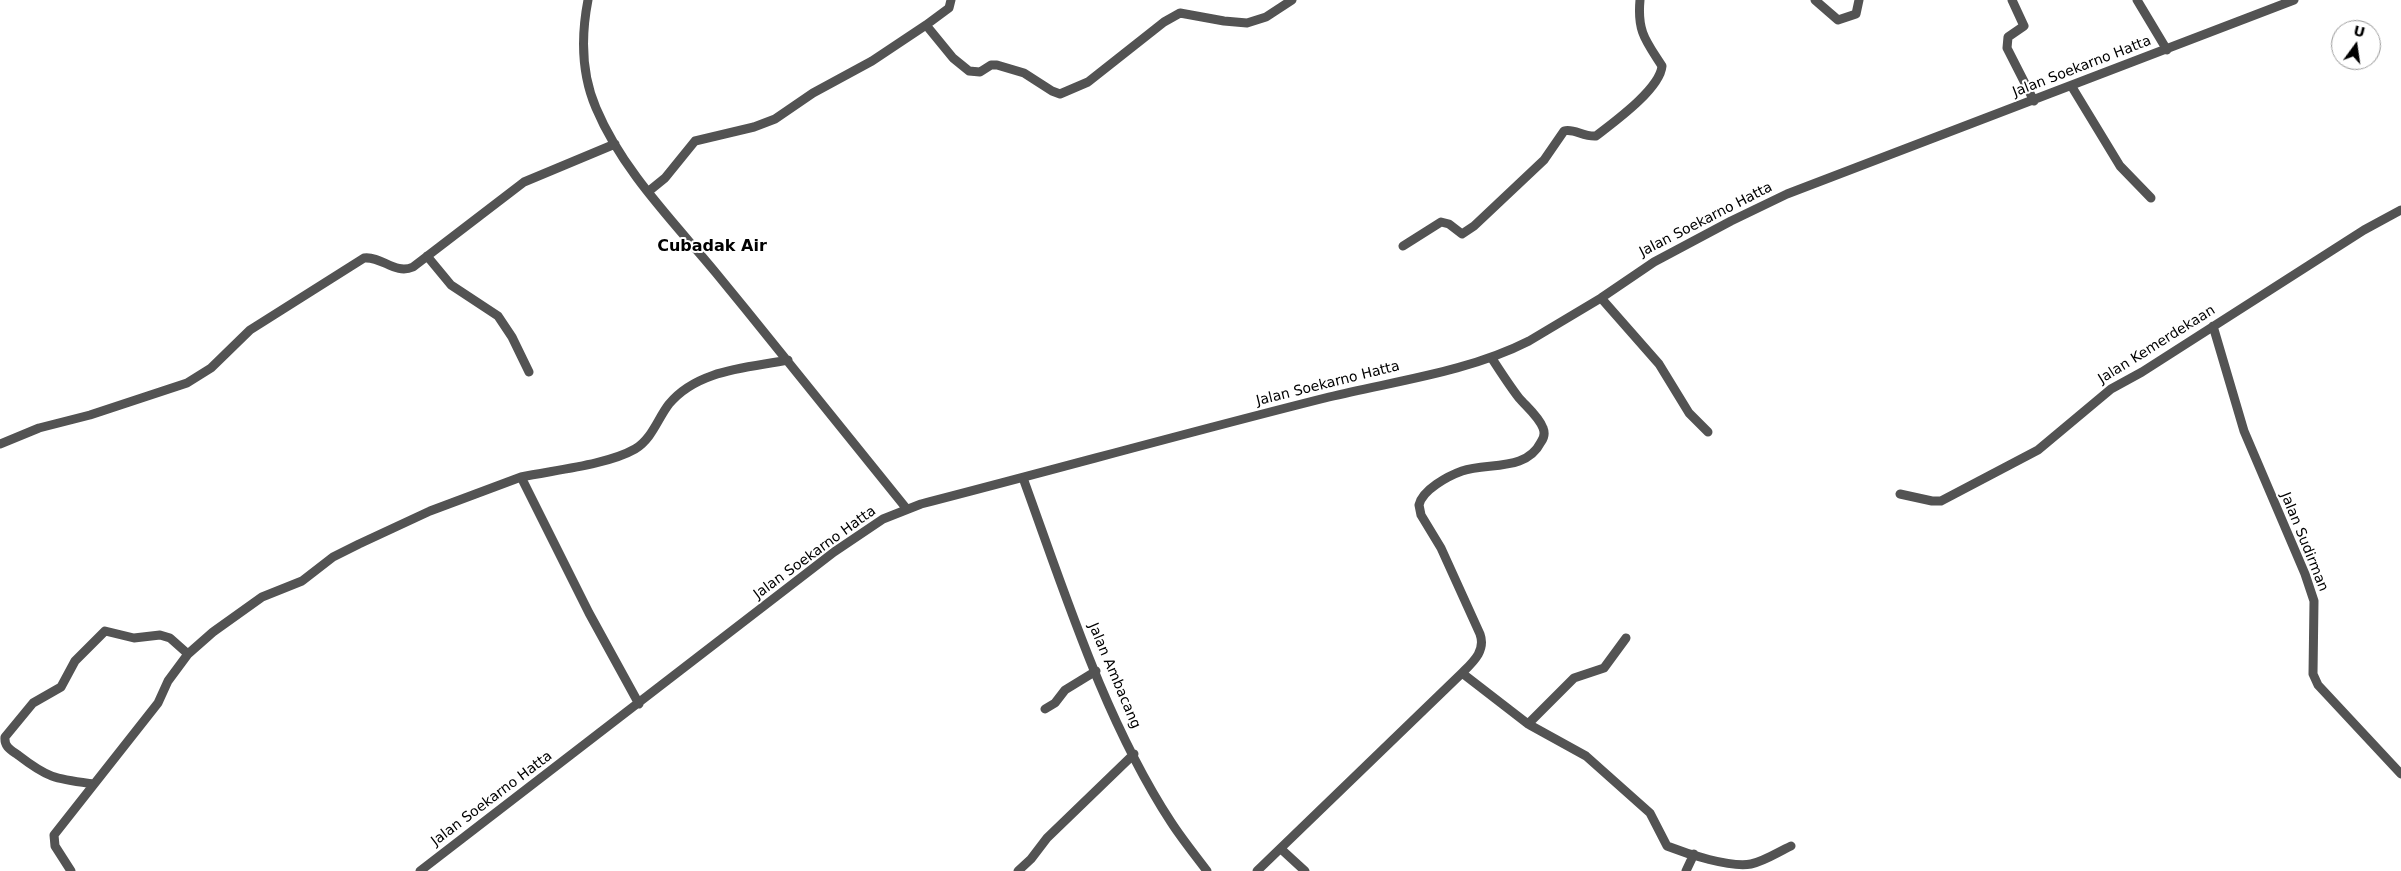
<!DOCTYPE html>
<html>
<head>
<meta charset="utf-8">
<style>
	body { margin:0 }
	#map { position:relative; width:2401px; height:871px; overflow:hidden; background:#fff; font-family:"DejaVu Sans",sans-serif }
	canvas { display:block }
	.north { position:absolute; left:2331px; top:20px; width:50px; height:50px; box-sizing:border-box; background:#fff; border:1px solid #999; border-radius:50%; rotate:14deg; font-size:14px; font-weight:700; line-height:20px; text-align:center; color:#000 }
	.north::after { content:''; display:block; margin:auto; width:18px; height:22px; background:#000; clip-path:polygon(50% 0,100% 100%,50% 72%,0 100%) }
</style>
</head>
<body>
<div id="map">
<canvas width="2401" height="871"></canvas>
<div class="north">U</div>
</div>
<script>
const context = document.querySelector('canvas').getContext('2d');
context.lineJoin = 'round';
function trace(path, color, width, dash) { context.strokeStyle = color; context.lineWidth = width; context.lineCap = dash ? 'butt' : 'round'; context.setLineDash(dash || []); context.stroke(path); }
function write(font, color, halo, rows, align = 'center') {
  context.font = font + ' "DejaVu Sans",sans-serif'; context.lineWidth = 4; context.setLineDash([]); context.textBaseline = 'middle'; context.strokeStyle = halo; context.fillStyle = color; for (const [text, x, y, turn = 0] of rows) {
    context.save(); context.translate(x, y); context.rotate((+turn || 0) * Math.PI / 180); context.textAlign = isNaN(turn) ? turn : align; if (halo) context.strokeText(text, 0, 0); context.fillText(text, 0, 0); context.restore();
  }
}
const minor = new Path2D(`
	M588 0C581 36 581 73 596 108 622 170 673 221 716 273 780 351 843 430 906 508
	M1815 0 1838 20 1856 14 1859 0
	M2012 0 2024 26 2008 37 2007 48 2034 101
	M2137 0 2167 50
	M926 25 949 8 951 0
	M2072 87 2120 166 2151 198
	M649 191 665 178 695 141 754 127 775 119 813 93 872 61 926 25 953 58 969 71 980 72 991 65H997L1024 73 1052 91 1060 94 1088 82 1164 22 1180 13 1224 21 1247 23 1266 17 1292 0
	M1403 246 1441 222 1449 224 1462 234 1474 226 1544 160 1564 131C1574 128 1583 137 1596 136 1614 122 1660 89 1662 66 1646 41 1637 32 1640 0
	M427 256 451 285 498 316 512 337 529 372
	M1601 298 1659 364 1689 413 1708 432
	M2213 326 2244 431 2305 574 2314 601 2313 674 2318 685 2401 774
	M0 444 39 428 90 415 187 383 211 368 250 330 364 258C382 256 395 275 413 267L524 182 615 144
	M521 477C554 470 607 465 635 449 652 439 658 418 669 404 698 369 748 368 788 360
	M1023 478C1065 593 1104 719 1171 822 1182 839 1195 855 1207 871
	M1900 494 1932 501H1941L2038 450 2111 389 2142 372 2364 230 2401 210
	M1462 673 1528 724 1586 756 1650 813 1667 846C1687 854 1731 868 1751 864 1765 861 1778 852 1791 846
	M1045 709 1055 703 1065 690 1096 671
	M1528 724 1574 678 1604 668 1626 638
	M94 784C56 779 49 779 18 755 11 750 4 747 5 737L33 703 61 687 75 661 105 631 134 638 160 635 170 638 188 654
	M1281 849 1305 871
	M71 871 55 846 54 835 158 703 168 681 188 654 213 632 262 597 302 581 333 557 359 544 430 511 521 477 589 613 639 704
	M420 871 834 552 883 519 921 504C1057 469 1193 431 1329 397 1395 381 1468 372 1529 341L1601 298 1654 262 1731 221 1787 194 2294 0
	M1018 871 1031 859 1047 838 1134 754
	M1257 871 1462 673C1473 662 1486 651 1480 634L1441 548 1421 515 1419 505C1422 490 1448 476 1462 471 1488 462 1526 472 1541 442 1544 438 1545 433 1543 428 1539 417 1527 407 1519 398 1509 385 1500 371 1491 357
	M1686 871 1694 854`);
const streetNames = [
	["Jalan Soekarno Hatta",2082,67,-21],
	["Jalan Soekarno Hatta",1706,220,-27],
	["Jalan Kemerdekaan",2157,345,-32],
	["Jalan Soekarno Hatta",1328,384,-14],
	["Jalan Sudirman",2304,542,68],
	["Jalan Soekarno Hatta",815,553,-36],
	["Jalan Ambacang",1114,676,67],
	["Jalan Soekarno Hatta",492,799,-37]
];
const quarterNames = [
	["Cubadak Air",712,247]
];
trace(minor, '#535353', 9);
write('14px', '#000', '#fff', streetNames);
write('bold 16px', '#000', '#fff', quarterNames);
</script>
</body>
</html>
